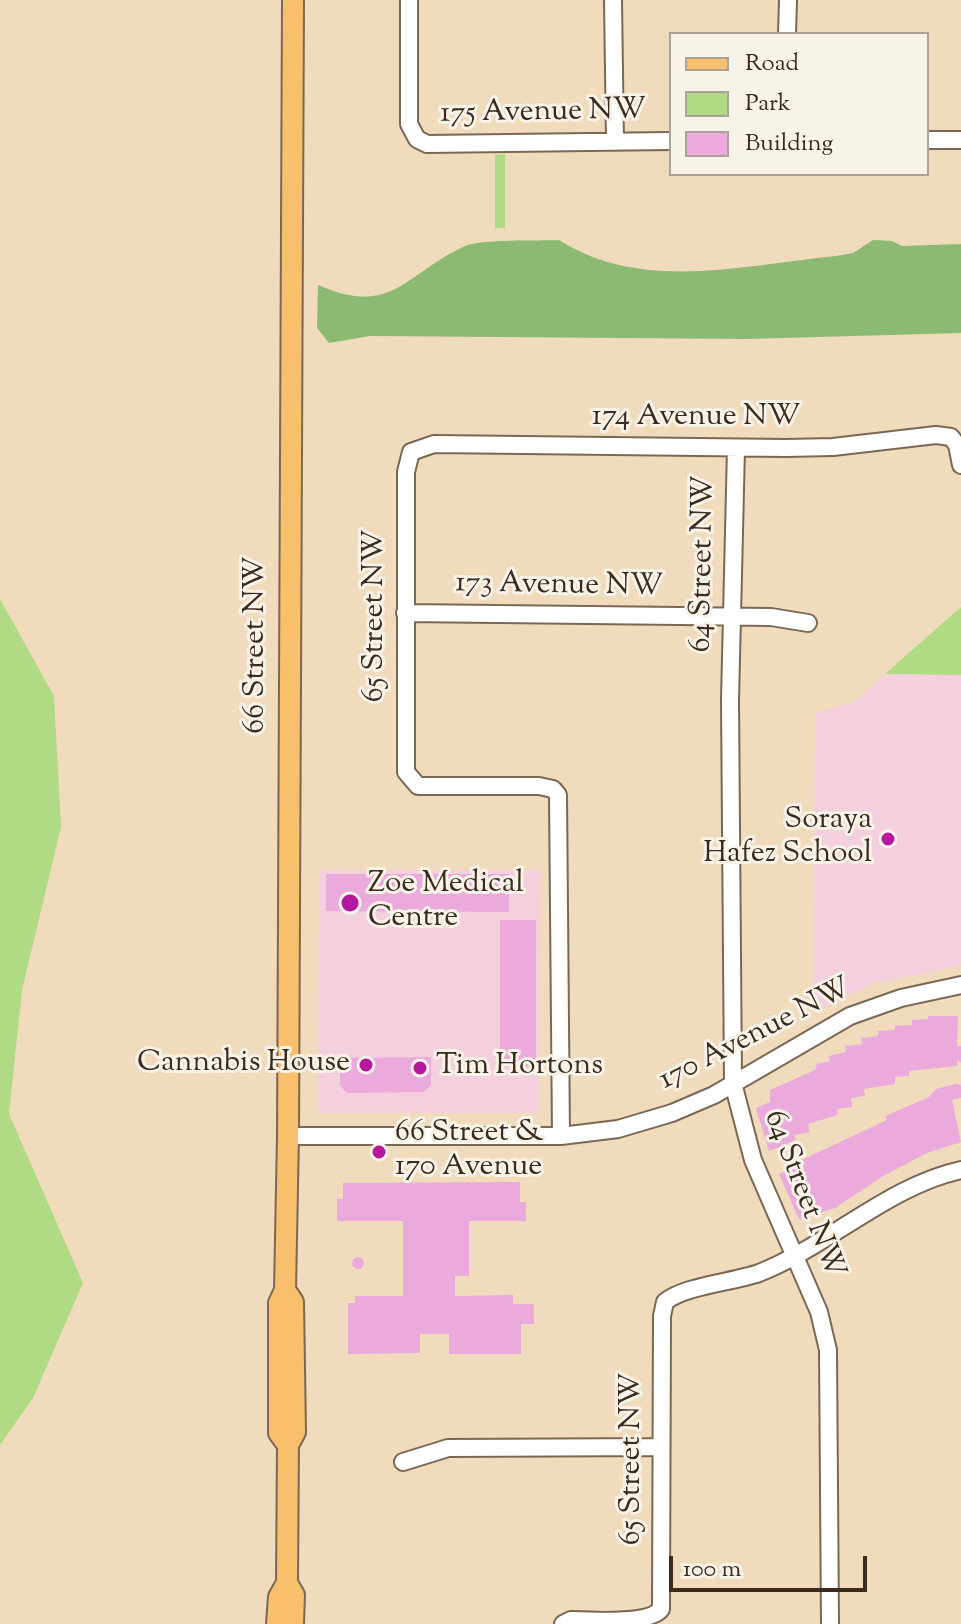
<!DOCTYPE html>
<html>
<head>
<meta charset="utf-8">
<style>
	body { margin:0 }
	#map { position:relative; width:961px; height:1624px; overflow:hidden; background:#f0dcbc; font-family:"Sorts Mill Goudy",serif }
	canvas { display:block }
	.legend { position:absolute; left:669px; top:32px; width:260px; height:144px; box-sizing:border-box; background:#f7f3e8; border:2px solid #aca397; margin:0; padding:10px 14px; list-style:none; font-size:24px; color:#3b2a1e }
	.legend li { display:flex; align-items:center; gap:16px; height:40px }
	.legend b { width:40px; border:2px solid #aca397 }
	.scale { position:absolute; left:669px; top:1556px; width:198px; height:36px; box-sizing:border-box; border:4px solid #3b2a1e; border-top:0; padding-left:10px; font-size:24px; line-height:28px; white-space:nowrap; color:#3b2a1e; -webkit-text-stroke:6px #f7f3e8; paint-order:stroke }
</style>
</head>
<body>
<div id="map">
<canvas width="961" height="1624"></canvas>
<ul class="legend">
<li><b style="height:10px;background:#f8bf6c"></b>Road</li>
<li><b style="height:22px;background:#b1da85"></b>Park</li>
<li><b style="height:22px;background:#eaaadc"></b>Building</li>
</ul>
<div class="scale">100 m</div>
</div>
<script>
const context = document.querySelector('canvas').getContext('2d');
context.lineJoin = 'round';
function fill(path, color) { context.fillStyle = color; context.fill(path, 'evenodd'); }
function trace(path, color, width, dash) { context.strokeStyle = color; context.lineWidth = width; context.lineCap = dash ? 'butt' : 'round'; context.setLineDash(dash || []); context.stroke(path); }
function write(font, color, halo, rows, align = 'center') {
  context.font = font + ' "Sorts Mill Goudy",serif'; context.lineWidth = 6; context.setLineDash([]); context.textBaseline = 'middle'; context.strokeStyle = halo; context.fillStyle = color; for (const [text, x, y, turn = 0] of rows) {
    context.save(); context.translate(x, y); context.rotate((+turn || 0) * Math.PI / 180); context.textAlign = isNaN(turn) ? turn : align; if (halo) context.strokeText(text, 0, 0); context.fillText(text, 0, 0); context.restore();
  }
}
const built = new Path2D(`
	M885 674 961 675V966L875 983 813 1014 815 713 855 702Z
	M319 870H540L538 1113H318Z`);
const green = new Path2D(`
	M505 154V228H495V155Z
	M0 599 54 696 61 827 22 990 9 1114 83 1283 33 1398 0 1445Z
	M961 607V675L885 674Z`);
const forest = new Path2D(`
	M559 240C642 293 743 265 836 256L853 253 873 240 892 241 902 246 961 244V333L747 339 370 336 329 343 317 328 318 285C393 318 405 273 465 246 480 239 539 241 559 240Z`);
const building = new Path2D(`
	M326 874H509V912L326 911Z
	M500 920H536V1067H500Z
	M928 1016H958L957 1046H961V1062L957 1061V1066L909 1071V1076L895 1077V1084L864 1089 865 1096 851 1098 852 1107 837 1109 838 1115 808 1124 810 1132 794 1135 796 1140 769 1151 756 1108 770 1102V1090L815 1070 817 1064 830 1061 829 1056 846 1052 845 1046 862 1044 861 1038 878 1036V1031L895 1030V1026L912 1025V1020L928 1019Z
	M431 1057V1085L423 1092 347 1093 340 1085V1058Z
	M956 1084 961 1085V1098L952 1100 961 1142 927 1153 885 1175 835 1208 799 1219 779 1174 794 1168 793 1164 887 1120 885 1116 929 1097 936 1089Z
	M520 1182V1202H526V1221H469V1276H455V1296L513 1295V1304H534V1324H521V1354H449V1334H420V1353L348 1354V1303H355V1296H403V1221H337V1199H343V1183Z
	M352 1263a6 6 0 1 1 12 0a6 6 0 1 1-12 0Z`);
const minor = new Path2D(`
	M409 0V124L417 139 427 144 671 141
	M613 0 615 141
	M787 34 788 0
	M927 140H961
	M736 448 730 700 733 1083 753 1160 819 1312 828 1350 830 1624
	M405 613 771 617 808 623
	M288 1136H561L618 1129 672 1113 714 1095 850 1016 901 998 961 985
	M561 1136 558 795 553 789 539 786H418L406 772V472L411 452 434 444 786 448 833 447 936 435 951 437 957 445 961 465
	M403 1462 448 1448 661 1447
	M563 1624 571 1620C593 1621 650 1624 661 1609L662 1316 665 1302C683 1286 734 1282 759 1273 828 1246 888 1186 961 1170`);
const major = new Path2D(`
	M288 1445 279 1433V1303L285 1290 288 1136 293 0
	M287 1583 294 1595 293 1624
	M277 1624 279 1597 287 1583 288 1445 295 1432 293 1302 285 1290`);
const markers = [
	[888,839,8,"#b5179e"],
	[350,903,10,"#b5179e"],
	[366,1065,8,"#b5179e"],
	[420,1068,8,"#b5179e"],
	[379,1152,8,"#b5179e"]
];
const streetNames = [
	["175 Avenue NW",543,114,-1],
	["174 Avenue NW",696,419],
	["64 Street NW",705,564,-89],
	["173 Avenue NW",559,587,1],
	["65 Street NW",377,616,-90],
	["66 Street NW",258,645,-90],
	["170 Avenue NW",756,1036,-27],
	["64 Street NW",802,1195,69],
	["65 Street NW",634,1459,-90]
];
const poiNames = [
	["Soraya",872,822,"right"],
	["Hafez School",872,856,"right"],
	["Zoe Medical",368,886],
	["Centre",368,920],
	["Cannabis House",350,1065,"right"],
	["Tim Hortons",436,1068],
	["66 Street &",395,1135],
	["170 Avenue",395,1169]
];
fill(built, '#f4cfdd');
fill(green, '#b1da85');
fill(forest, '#8cba72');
fill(building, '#eaaadc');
trace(minor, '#7a6855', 20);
trace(major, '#7a6855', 24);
trace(minor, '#fff', 16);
trace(major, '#f8bf6c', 20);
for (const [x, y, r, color] of markers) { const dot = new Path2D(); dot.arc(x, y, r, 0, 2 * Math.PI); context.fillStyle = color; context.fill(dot); trace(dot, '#f7f3e8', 3); }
write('30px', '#3b2a1e', '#f7f3e8', streetNames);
write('30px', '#3b2a1e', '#f7f3e8', poiNames, 'left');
</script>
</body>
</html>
